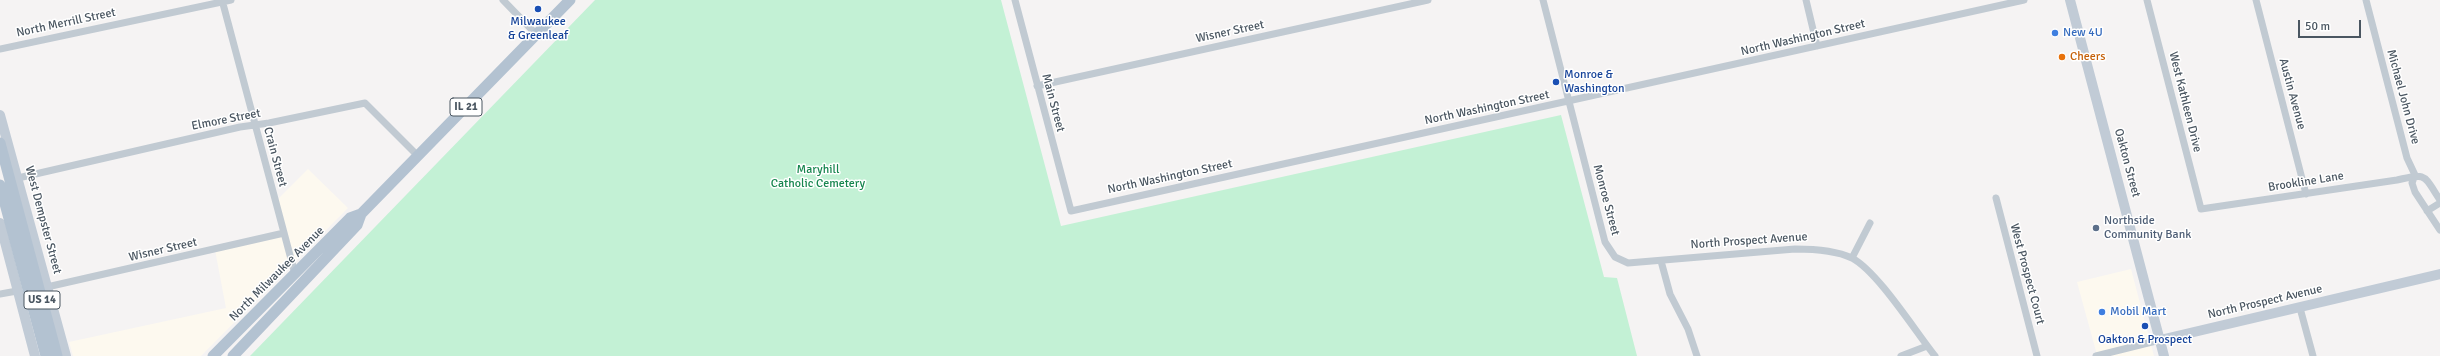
<!DOCTYPE html>
<html>
<head>
<meta charset="utf-8">
<style>
	body { margin:0 }
	#map { position:relative; width:2440px; height:356px; overflow:hidden; background:#f5f3f3; font-family:Signika,sans-serif }
	canvas { display:block }
	.scale { position:absolute; left:2298px; top:20px; width:63px; height:18px; box-sizing:border-box; border:2px solid #4a5661; border-top:0; padding-left:5px; font-size:12px; line-height:14px; white-space:nowrap; color:#4a5661; -webkit-text-stroke:3px #fff; paint-order:stroke }
</style>
</head>
<body>
<div id="map">
<canvas width="2440" height="356"></canvas>
<div class="scale">50 m</div>
</div>
<script>
const context = document.querySelector('canvas').getContext('2d');
context.lineJoin = 'round';
function fill(path, color) { context.fillStyle = color; context.fill(path, 'evenodd'); }
function trace(path, color, width, dash) { context.strokeStyle = color; context.lineWidth = width; context.lineCap = dash ? 'butt' : 'round'; context.setLineDash(dash || []); context.stroke(path); }
function write(font, color, halo, rows, align = 'center') {
  context.font = font + ' Signika,sans-serif'; context.lineWidth = 3; context.setLineDash([]); context.textBaseline = 'middle'; context.strokeStyle = halo; context.fillStyle = color; for (const [text, x, y, turn = 0] of rows) {
    context.save(); context.translate(x, y); context.rotate((+turn || 0) * Math.PI / 180); context.textAlign = isNaN(turn) ? turn : align; if (halo) context.strokeText(text, 0, 0); context.fillText(text, 0, 0); context.restore();
  }
}
const commercial = new Path2D(`
	M308 169 348 208 201 356H73L69 342 226 308 215 250 285 234 277 200Z
	M2131 269 2154 356H2095L2097 355 2077 282Z`);
const green = new Path2D(`
	M595 0H1001L1061 226 1561 115 1604 277 1617 278 1637 356H250Z`);
const street = new Path2D(`
	M222 0 295 274
	M503 0 536 34
	M1015 0 1071 211 2024 0
	M1543 0 1605 242 1615 257 1628 263 1795 249C1813 249 1835 250 1852 258 1878 272 1915 331 1935 356
	M1806 0 1817 46
	M2147 0 2201 209 2397 180C2427 173 2423 174 2440 200
	M2256 0 2306 194
	M2366 0 2407 158 2415 175 2412 183 2415 192 2440 230
	M0 49 231 0
	M1037 86 1428 0
	M18 178 240 127 269 123 365 103 418 156
	M1996 198 2037 356
	M2427 211 2440 203
	M1852 258 1870 223
	M1661 261 1670 294 1688 329 1697 356
	M47 287 284 233
	M0 294 17 291
	M2300 308 2313 356
	M1901 356 1927 346
	M2096 356 2160 340`);
const secondary = new Path2D(`
	M2070 0 2164 356
	M0 115 66 356
	M0 223 35 356
	M2160 340 2440 274`);
const primary = new Path2D(`
	M0 143 57 356
	M0 185 46 356
	M213 356 350 218 361 214
	M233 356 357 225 361 214 570 0`);
const markers = [
	[538,9,4,"#1a4fb4"],
	[2055,33,4,"#3f7fe0"],
	[2062,57,4,"#e8710a"],
	[1556,82,4,"#1a4fb4"],
	[2096,228,4,"#5c6f8a"],
	[2102,312,4,"#3f7fe0"],
	[2145,326,4,"#1a4fb4"]
];
const shields = [
	[466,107,32],
	[42,300,36]
];
const shieldNames = [
	["IL 21",466,107],
	["US 14",42,300]
];
const transitNames = [
	["Milwaukee",538,22],
	["& Greenleaf",538,36],
	["Monroe &",1564,75,"left"],
	["Washington",1564,89,"left"],
	["Oakton & Prospect",2145,340]
];
const streetNames = [
	["North Merrill Street",66,23,-12],
	["Wisner Street",1230,32,-12],
	["North Washington Street",1803,38,-13],
	["Austin Avenue",2292,94,75],
	["Michael John Drive",2403,97,75],
	["West Kathleen Drive",2185,102,76],
	["Main Street",1053,103,75],
	["North Washington Street",1487,108,-12],
	["Elmore Street",226,120,-11],
	["Crain Street",275,157,75],
	["Oakton Street",2127,163,75],
	["North Washington Street",1170,177,-12],
	["Brookline Lane",2306,182,-9],
	["Monroe Street",1606,200,75],
	["West Dempster Street",43,220,75],
	["North Prospect Avenue",1749,241,-4],
	["Wisner Street",163,250,-13],
	["North Milwaukee Avenue",277,274,-45],
	["West Prospect Court",2027,274,75],
	["North Prospect Avenue",2265,302,-13]
];
const shopNames = [
	["New 4U",2063,33],
	["Mobil Mart",2110,312]
];
const foodNames = [
	["Cheers",2070,57]
];
const parkNames = [
	["Maryhill",818,170],
	["Catholic Cemetery",818,184]
];
const serviceNames = [
	["Northside",2104,221],
	["Community Bank",2104,235]
];
fill(commercial, '#fdf9ef');
fill(green, '#c3f1d5');
trace(street, '#c1cad2', 7);
trace(secondary, '#c1cbd6', 10);
trace(primary, '#b3c2d1', 11);
for (const [x, y, r, color] of markers) { const dot = new Path2D(); dot.arc(x, y, r, 0, 2 * Math.PI); context.fillStyle = color; context.fill(dot); trace(dot, '#fff', 1.5); }
for (const [x, y, w] of shields) { const box = new Path2D(); box.roundRect(x - w / 2, y - 9, w, 18, 3); context.fillStyle = '#fff'; context.fill(box); trace(box, '#4a5661', 1); }
write('bold 11px', '#4a5661', null, shieldNames);
write('12px', '#164399', '#fff', transitNames);
write('12px', '#4a5661', '#fff', streetNames);
write('12px', '#366cbe', '#fff', shopNames, 'left');
write('12px', '#c56008', '#fff', foodNames, 'left');
write('12px', '#17864f', '#fff', parkNames);
write('12px', '#4e5e75', '#fff', serviceNames, 'left');
</script>
</body>
</html>
